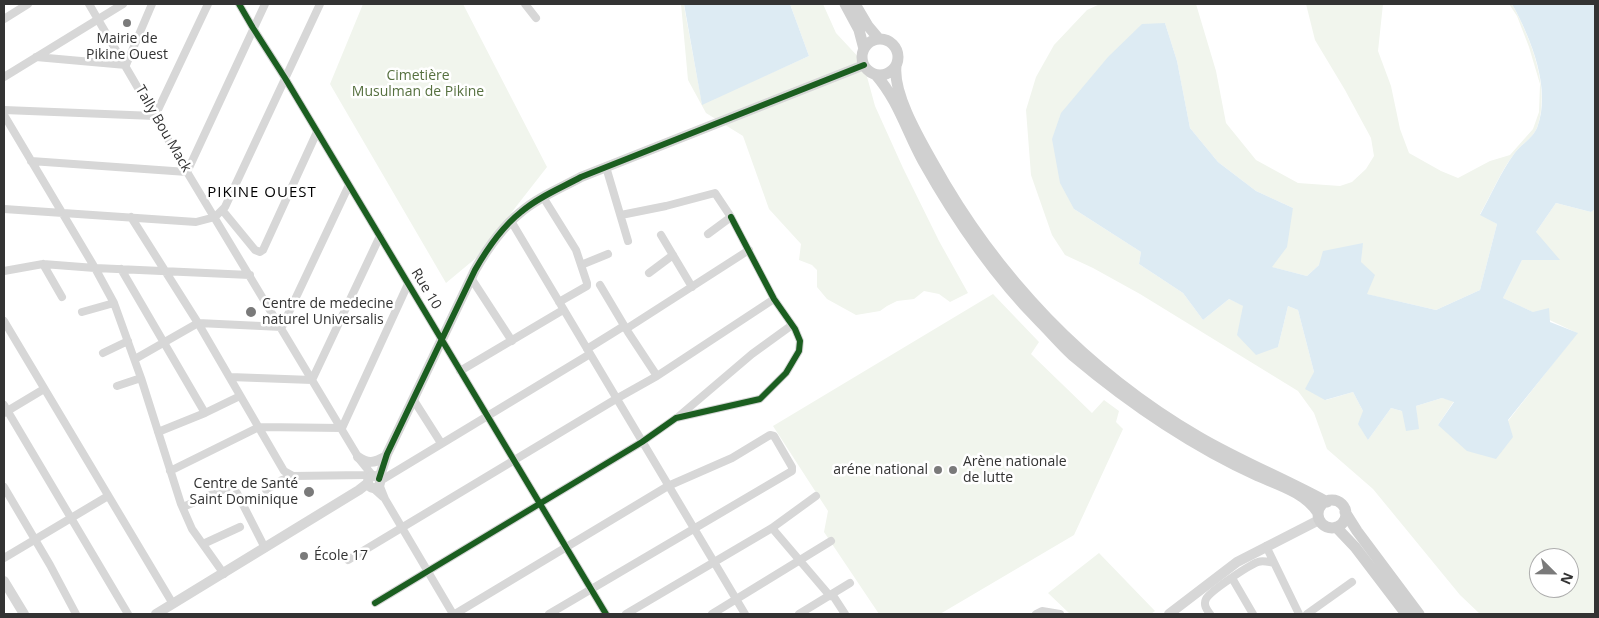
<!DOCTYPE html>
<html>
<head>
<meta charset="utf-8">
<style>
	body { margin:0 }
	#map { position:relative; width:1599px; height:618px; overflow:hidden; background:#fff; font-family:"Open Sans",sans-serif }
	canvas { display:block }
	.frame { position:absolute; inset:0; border:5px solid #333; pointer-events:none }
	.north { position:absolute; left:1529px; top:548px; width:50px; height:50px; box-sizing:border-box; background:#fff; border:1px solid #adadad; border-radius:50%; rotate:113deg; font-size:14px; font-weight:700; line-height:20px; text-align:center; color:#333 }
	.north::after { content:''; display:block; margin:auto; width:18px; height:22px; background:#7a7a7a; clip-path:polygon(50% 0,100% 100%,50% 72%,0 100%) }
</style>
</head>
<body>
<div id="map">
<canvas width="1599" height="618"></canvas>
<div class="frame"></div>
<div class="north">N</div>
</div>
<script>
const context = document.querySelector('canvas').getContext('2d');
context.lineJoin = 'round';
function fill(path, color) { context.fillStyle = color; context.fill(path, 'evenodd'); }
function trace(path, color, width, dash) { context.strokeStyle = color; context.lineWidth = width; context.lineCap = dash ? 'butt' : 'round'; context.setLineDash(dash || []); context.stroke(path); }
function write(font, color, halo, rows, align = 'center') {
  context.font = font + ' "Open Sans",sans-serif'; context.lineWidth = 5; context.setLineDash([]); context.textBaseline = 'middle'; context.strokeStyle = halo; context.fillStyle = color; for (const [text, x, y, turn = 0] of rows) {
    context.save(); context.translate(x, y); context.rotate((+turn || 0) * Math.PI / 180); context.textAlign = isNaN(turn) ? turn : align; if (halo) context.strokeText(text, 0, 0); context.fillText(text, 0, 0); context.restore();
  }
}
const green = new Path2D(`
	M363 4H463L547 167 476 258 446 283 330 84Z
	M681 4H684V6L702 104 809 56 790 4H823L836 33 863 62 875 106 903 168 939 241 968 293 950 302 939 294 924 291 914 299 897 301 887 306 880 311 856 315 827 299 817 287V270L812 265 799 260 801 244 769 209 743 136 706 113 688 80Z
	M1100 4H1196L1216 71 1226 123 1256 160 1298 183 1340 186 1352 182 1366 169 1374 156 1371 138 1345 90 1315 40 1306 4H1383L1378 51 1391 86 1400 129 1409 153 1441 171 1458 178 1490 161 1510 155 1533 129 1539 112 1540 84 1529 47 1517 16 1509 4H1512C1531 39 1551 89 1537 128 1533 138 1520 145 1514 154 1502 169 1490 197 1480 214L1497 224 1480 290 1436 310 1366 294 1361 262 1362 244 1319 265 1307 276 1271 267 1293 208 1256 191 1218 162 1190 128 1177 61 1165 23 1074 209 1141 252 1139 264 1183 293 1203 320 1229 299 1244 306 1278 347 1288 306 1298 310 1314 372 1326 400 1353 392 1363 411 1368 440 1391 408 1402 411 1418 429 1416 406 1442 398 1454 401 1438 425 1508 421 1577 333 1503 298 1536 232 1556 203 1591 212 1595 209V614H1480L1460 595 1373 489 1327 449 1314 413 1298 391 1140 294 1093 268 1065 255 1052 235 1031 175 1026 110 1036 77 1054 45 1087 10ZM1539 558H1569V588H1539Z
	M993 294 1039 342 1031 354 1092 413 1104 400 1119 411 1116 422 1123 429 1074 535 940 614H879L824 532 828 511 773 426Z
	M1099 553 1155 611 1151 614H1070L1048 593Z`);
const water = new Path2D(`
	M684 4H790L809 56 702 105Z
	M1512 4H1595V209L1591 212 1556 203 1536 232 1560 260H1522L1503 298 1533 312 1549 308 1550 322 1578 333 1508 420 1513 437 1496 459 1467 451 1438 425 1454 402 1442 398 1416 406 1419 429 1406 431 1402 411 1391 408 1368 440 1358 424 1363 411 1353 392 1325 400 1305 389 1314 372 1298 310 1288 306 1278 347 1256 355 1237 335 1243 306 1229 299 1203 320 1183 293 1139 264 1141 252 1074 209 1060 183 1052 139 1061 113 1108 57 1142 24 1165 23 1177 61 1190 128 1218 162 1256 191 1293 208 1287 247 1272 267 1307 276 1319 265 1323 251 1363 243 1361 262 1375 275 1367 294 1436 310 1480 290 1497 224 1480 215C1490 197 1502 170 1514 154 1520 145 1533 138 1537 128 1552 90 1531 38 1512 4Z`);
const minor = new Path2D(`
	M89 4 187 172 360 460 373 476
	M239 4 253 28 285 78 606 614
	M525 4 536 18
	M4 19 28 4
	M36 57 126 65 152 4
	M4 77 123 4
	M4 110 155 116 208 4
	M4 115 95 268 114 303 141 378 181 504 192 529 224 574
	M31 161 187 172 265 4
	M606 167 628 241
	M543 197 576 250 587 283V286L559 302
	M4 209 196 222 215 217 225 207 320 4
	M223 211 255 250 260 252 263 250 317 132
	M621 215 666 206 715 193 731 217 708 234
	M131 217 198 323 284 471 293 476 365 475
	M511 221 745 614
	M661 235 692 287
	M43 264 62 297
	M581 265 608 254
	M121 269 205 413
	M4 271 43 264 95 268 250 275
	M649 273 673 255
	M471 278 512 341
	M600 285 628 332 657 376
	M82 312 114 303
	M4 321 173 604
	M626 329 749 250
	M587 349 624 326
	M103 353 128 341
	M135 359 198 323 282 327 349 185
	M460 371 563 310
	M230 377 312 380 380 236
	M117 386 141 378
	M413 399 441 443
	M4 405 128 614
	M4 413 44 389
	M678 417 752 354 792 325
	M158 432 205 413 240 396
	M170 471 259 427 342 428 408 284
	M380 481 590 354
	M379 484 385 499 453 614
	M4 487 50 565 76 614
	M373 488 383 497
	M266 490 282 480 293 476
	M237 493 265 548
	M183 507 227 488
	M772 528 830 596
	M203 544 240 527
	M1266 546 1299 614
	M4 558 108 496
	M348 560 616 399 657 376 774 299
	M1232 578 1253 614
	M832 594 845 614
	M375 603 642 442 676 418 760 399 786 373 799 351 800 341 795 329 774 299 731 217
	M455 614 668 486 732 458 770 435 774 436 792 467V471L549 614
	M626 614 772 528 816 496
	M712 614 831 541
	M799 614 850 583
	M1036 614 1042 611 1060 614
	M1210 614C1207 610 1203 605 1206 599 1209 592 1249 565 1258 562 1263 560 1268 562 1274 563
	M1307 614 1352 582`);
const tertiary = new Path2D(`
	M358 457C368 464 374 463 385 457
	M368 482a6 6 0 1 1 12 0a6 6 0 1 1-12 0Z
	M379 479 387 454 475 270C487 249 502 227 521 212 538 197 561 188 581 177L864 65
	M4 581 24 614
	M156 614 359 490 368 483
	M1169 614 1237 562 1319 520`);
const secondary = new Path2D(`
	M845 4 859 30 864 49
	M855 4 868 26 879 39
	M862 57a18 18 0 1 1 36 0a18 18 0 1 1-36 0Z
	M896 66C893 94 919 138 933 163 996 277 1086 371 1199 437 1240 461 1285 479 1327 502
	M876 75C898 100 907 132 923 161 956 220 993 274 1040 322 1051 333 1061 345 1072 355 1129 403 1190 445 1258 476 1279 485 1306 493 1318 513
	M1318 514a14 14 0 1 1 28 0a14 14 0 1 1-28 0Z
	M1345 512 1357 531 1419 614
	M1336 527 1355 547 1406 614`);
const cycleway = new Path2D(`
	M239 4 253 28 285 78 606 614
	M379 479 387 454 475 270C487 249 502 227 521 212 538 197 561 188 581 177L864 65
	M375 603 642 442 676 418 760 399 786 373 799 351 800 341 795 329 774 299 731 217`);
const markers = [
	[127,23,5,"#7a7a7a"],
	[251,312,6,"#7a7a7a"],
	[938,470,5,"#7a7a7a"],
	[953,470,5,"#7a7a7a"],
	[309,492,6,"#7a7a7a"],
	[304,556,5,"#7a7a7a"]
];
const poiNames = [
	["Mairie de",127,39,"center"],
	["Pikine Ouest",127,55,"center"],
	["Centre de medecine",262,304],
	["naturel Universalis",262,320],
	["Arène nationale",963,462],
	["de lutte",963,478],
	["aréne national",928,470,"right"],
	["Centre de Santé",298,484,"right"],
	["Saint Dominique",298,500,"right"],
	["École 17",314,556]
];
const parkNames = [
	["Cimetière",418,76],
	["Musulman de Pikine",418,92]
];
const streetNames = [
	["Tally Bou Mack",163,129,60],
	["Rue 10",426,289,59]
];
const neighbourhoodNames = [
	["PIKINE OUEST",262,193]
];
fill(green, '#f1f5ed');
fill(water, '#ddebf3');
trace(minor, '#d7d7d7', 8);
trace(tertiary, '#d7d7d7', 10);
trace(secondary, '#d0d0d0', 11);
trace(cycleway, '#1b5e20', 6);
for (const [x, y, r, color] of markers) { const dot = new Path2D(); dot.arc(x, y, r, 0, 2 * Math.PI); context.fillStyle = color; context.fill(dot); trace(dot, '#fff', 2); }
write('14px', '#333', '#fff', poiNames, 'left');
write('14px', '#56703f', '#fff', parkNames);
write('14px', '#333', '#fff', streetNames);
context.letterSpacing = '1px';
write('15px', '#000', '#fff', neighbourhoodNames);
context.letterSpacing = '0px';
</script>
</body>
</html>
